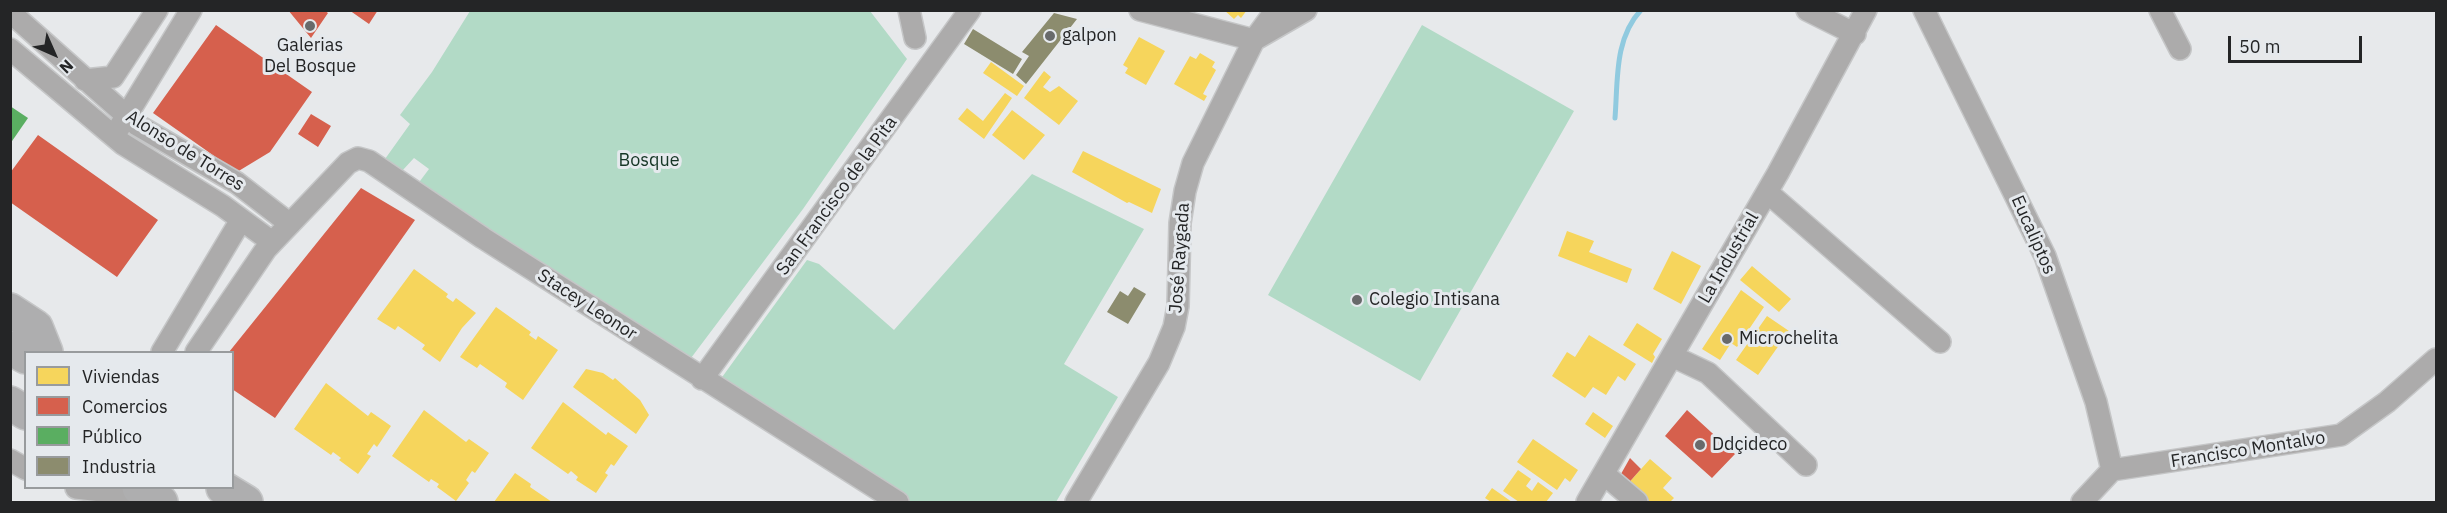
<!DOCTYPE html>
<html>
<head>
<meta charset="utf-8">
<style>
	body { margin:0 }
	#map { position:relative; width:2447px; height:513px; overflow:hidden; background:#e7e9eb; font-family:"IBM Plex Sans",sans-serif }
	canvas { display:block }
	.frame { position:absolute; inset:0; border:12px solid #242526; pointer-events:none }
	.legend { position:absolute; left:24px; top:351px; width:210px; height:138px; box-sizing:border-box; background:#e5e9ed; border:2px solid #989b9d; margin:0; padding:8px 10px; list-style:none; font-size:18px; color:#242526 }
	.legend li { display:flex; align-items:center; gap:12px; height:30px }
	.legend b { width:30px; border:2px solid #989b9d }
	.north { position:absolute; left:24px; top:24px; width:60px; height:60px; -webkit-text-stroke:4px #e5e9ed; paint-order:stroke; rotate:135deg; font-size:16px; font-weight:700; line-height:24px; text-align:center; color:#242526 }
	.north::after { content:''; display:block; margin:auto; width:21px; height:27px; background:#242526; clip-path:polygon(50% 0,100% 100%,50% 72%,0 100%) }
	.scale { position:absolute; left:2228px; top:36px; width:134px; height:27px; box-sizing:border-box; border:3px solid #242526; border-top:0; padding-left:8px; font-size:18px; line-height:21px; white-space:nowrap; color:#242526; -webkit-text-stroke:4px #e5e9ed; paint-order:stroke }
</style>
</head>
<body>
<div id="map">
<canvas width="2447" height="513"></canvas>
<div class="frame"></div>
<ul class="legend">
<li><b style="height:16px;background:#f6d55c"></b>Viviendas</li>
<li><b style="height:16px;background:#d6604d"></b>Comercios</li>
<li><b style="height:16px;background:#5aae61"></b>Público</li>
<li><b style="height:16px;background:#8c8c6e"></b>Industria</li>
</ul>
<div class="north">N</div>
<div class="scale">50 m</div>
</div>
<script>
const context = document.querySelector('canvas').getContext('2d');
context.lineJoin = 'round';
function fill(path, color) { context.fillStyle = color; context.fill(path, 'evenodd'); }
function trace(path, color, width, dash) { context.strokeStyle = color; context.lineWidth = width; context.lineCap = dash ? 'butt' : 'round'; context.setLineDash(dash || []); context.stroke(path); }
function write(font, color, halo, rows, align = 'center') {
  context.font = font + ' "IBM Plex Sans",sans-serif'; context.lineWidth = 6; context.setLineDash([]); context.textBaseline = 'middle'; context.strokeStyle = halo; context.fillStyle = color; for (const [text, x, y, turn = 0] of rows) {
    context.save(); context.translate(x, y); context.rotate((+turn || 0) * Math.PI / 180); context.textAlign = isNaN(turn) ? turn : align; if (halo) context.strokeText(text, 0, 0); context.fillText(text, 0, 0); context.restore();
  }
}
const green = new Path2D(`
	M470 11H870L907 59 803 209 685 366 417 185 429 169 414 158 402 171 385 159 410 124 400 115 432 72Z
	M1422 25 1574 111 1420 381 1268 295Z
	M1032 174 1144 229 1064 364 1118 397 1056 502H903L720 380 807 260 819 264 894 330Z`);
const homes = new Path2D(`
	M1224 10H1247L1241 18 1238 15 1234 19Z
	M1139 37 1165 51 1146 85 1125 73 1128 68 1123 65Z
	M1200 53 1215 62 1212 67 1216 70 1203 94 1207 96 1204 101 1174 84 1190 56 1196 59Z
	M991 62 1024 86 1017 96 983 73Z
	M1044 71 1051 77 1043 87 1050 92 1059 86 1078 101 1059 125 1024 98Z
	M1005 93 1012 98 984 139 958 119 967 108 983 121Z
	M1012 110 1045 135 1024 160 992 135Z
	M1083 151 1161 189 1152 213 1129 202 1127 203 1072 172Z
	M1567 231 1594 241 1589 252 1632 269 1627 283 1558 256Z
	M1672 251 1701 266 1681 304 1653 289Z
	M1752 266 1791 299 1779 312 1740 280Z
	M414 269 448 294 446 297 453 302 456 298 476 313 462 328 440 362 422 349 425 345 398 326 395 330 377 319Z
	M1741 290 1764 307 1737 347 1731 343 1720 360 1702 349Z
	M496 307 531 332 529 335 536 340 538 336 558 350 523 400 505 387 507 383 480 364 477 368 460 357Z
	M1767 316 1789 331 1758 375 1736 360Z
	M1637 323 1662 339 1653 354 1655 357 1652 363 1623 345Z
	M1589 335 1636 364 1625 381 1618 376 1606 395 1593 387 1585 398 1552 376 1567 352 1575 357Z
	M586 369 603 373 613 380 615 378 640 400 649 415 636 434 573 387Z
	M326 383 368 416 371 412 391 426 377 447 374 444 367 454 371 456 358 474 339 460 341 458 333 452 331 455 294 429Z
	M563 402 606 435 608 432 628 446 614 466 611 464 605 473 608 475 596 493 576 480 578 477 571 471 568 474 531 448Z
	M424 410 466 442 469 439 489 453 475 473 472 471 466 480 469 483 456 501 437 487 439 484 431 479 429 482 392 456Z
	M1593 412 1613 426 1605 438 1585 424Z
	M1533 439 1578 470 1570 482 1565 478 1557 490 1517 462Z
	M1650 459 1672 478 1663 488 1674 498 1670 502H1643L1625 487Z
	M1518 470 1531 479 1526 486 1532 491 1538 482 1553 493 1546 502H1519L1503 491Z
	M515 473 531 484 530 487 552 502H494Z
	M1492 488 1512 502H1491L1485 498Z`);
const shops = new Path2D(`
	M288 10H324L328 13 311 38Z
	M349 10H378L369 24Z
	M216 25 312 92 270 152 237 172 153 113Z
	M311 114 331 126 318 147 298 134Z
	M38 135 158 220 117 277 10 202V173Z
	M361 188 415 220 275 418 232 389V352H229Z
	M1687 410 1735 454 1712 478 1665 436Z
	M1630 458 1641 469 1625 487 1617 481Z`);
const public = new Path2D(`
	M10 106 28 118 10 144Z`);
const industry = new Path2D(`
	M1054 13 1077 19 1026 84 1016 75 1029 56 1022 52Z
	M973 29 1022 59 1013 74 964 44Z
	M1134 287 1146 294 1128 324 1107 312 1120 291 1128 296Z`);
const stream = new Path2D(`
	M1615 118C1618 81 1614 39 1641 10`);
const street = new Path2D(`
	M909 10 915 38
	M1140 10 1254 40 1306 10
	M1807 10 1855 34
	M1924 10 2045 256 2096 402 2112 470
	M2160 10 2180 49
	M10 12 137 125 237 183 290 224
	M10 49 123 144 223 206 272 242
	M85 80 113 77 157 10
	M119 128 191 10
	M1767 192 1940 342
	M162 352 241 220
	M196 352 266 249 348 163 358 158 369 161 483 238 898 502
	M1672 356 1708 373 1806 465
	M702 379 970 10
	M10 460 26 469
	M1604 474 1637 502
	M76 488 153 497
	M1076 502 1159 363 1174 327 1178 306 1180 223 1185 191 1193 163 1254 40 1276 10
	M1587 502 1778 173 1866 10
	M2082 502 2112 470 2341 435 2387 402 2436 359`);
const primary = new Path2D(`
	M10 310 36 327 46 352
	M10 348 26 357
	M10 403 26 413
	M139 488 161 502
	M223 488 246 502`);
const markers = [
	[310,26,6,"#686a6b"],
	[1050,36,6,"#686a6b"],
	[1357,300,6,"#686a6b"],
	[1727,339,6,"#686a6b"],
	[1700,445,6,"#686a6b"]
];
const poiNames = [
	["galpon",1062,36],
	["Galerias",310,46,"center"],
	["Del Bosque",310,67,"center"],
	["Colegio Intisana",1369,300],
	["Microchelita",1739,339],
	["Ddçideco",1712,445]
];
const streetNames = [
	["Alonso de Torres",185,151,32],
	["San Francisco de la Pita",837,196,-54],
	["Eucaliptos",2033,235,66],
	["José Raygada",1180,258,-86],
	["La Industrial",1729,258,-60],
	["Stacey Leonor",587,305,33],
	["Francisco Montalvo",2248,450,-9]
];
const parkNames = [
	["Bosque",649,161]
];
fill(green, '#b2dac6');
fill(homes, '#f6d55c');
fill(shops, '#d6604d');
fill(public, '#5aae61');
fill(industry, '#8c8c6e');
trace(stream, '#90cadf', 5);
trace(street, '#c5c6c7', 24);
trace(primary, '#c5c6c7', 36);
trace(street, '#acabab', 21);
trace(primary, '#aeaeaf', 33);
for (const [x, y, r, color] of markers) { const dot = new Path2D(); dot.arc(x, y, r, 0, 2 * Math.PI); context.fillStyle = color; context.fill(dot); trace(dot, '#e5e9ed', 2); }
write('18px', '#242526', '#e5e9ed', poiNames, 'left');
write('18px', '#242526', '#e5e9ed', streetNames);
write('18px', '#163626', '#e5e9ed', parkNames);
</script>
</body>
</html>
